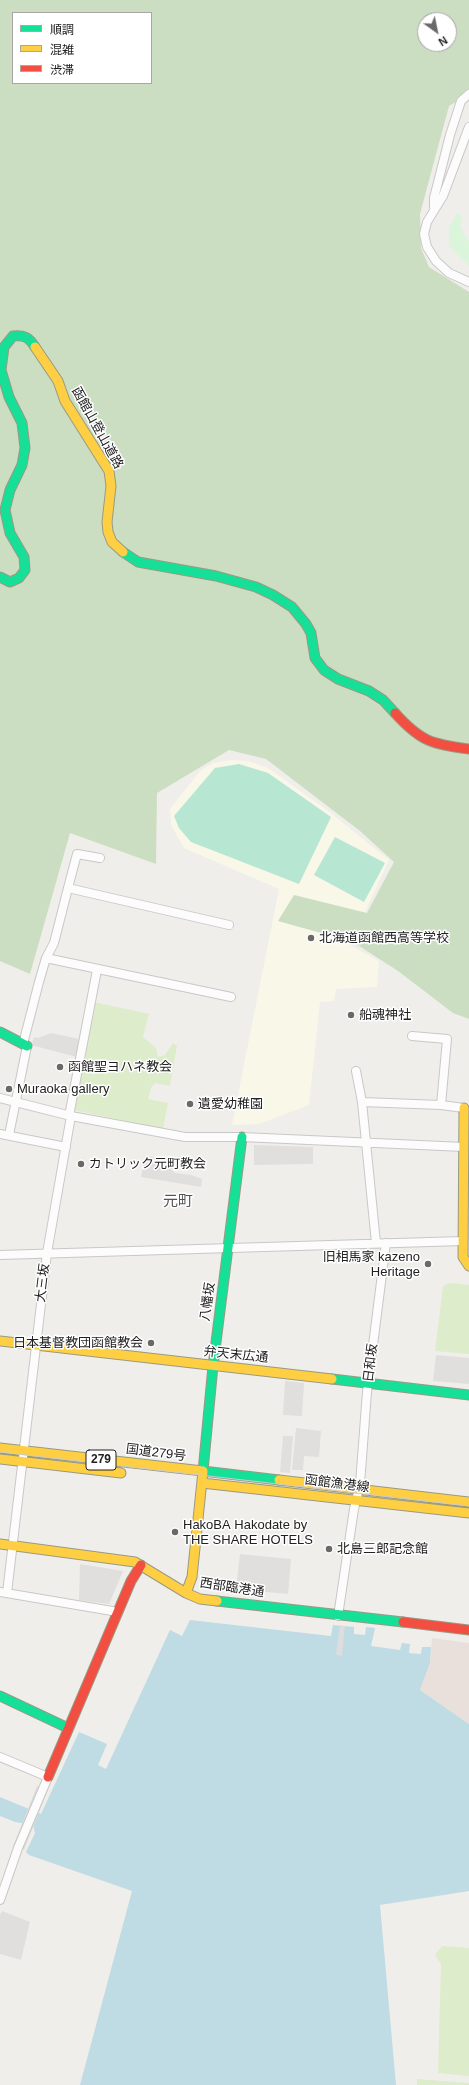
<!DOCTYPE html>
<html>
<head>
<meta charset="utf-8">
<style>
	body { margin:0 }
	#map { position:relative; width:469px; height:2085px; overflow:hidden; background:#f0eeeb; font-family:Arial,"Noto Sans JP",sans-serif }
	canvas { display:block }
	.legend { position:absolute; left:12px; top:12px; width:140px; height:72px; box-sizing:border-box; background:#fff; border:1px solid #a7a7a7; margin:0; padding:5px 7px; list-style:none; font-size:12px; color:#222 }
	.legend li { display:flex; align-items:center; gap:8px; height:20px }
	.legend b { width:20px; border:1px solid #a7a7a7 }
	.north { position:absolute; left:417px; top:12px; width:40px; height:40px; box-sizing:border-box; background:#fff; border:1px solid #a7a7a7; border-radius:50%; rotate:147deg; font-size:11px; font-weight:700; line-height:16px; text-align:center; color:#222 }
	.north::after { content:''; display:block; margin:auto; width:14px; height:18px; background:#6a6968; clip-path:polygon(50% 0,100% 100%,50% 72%,0 100%) }
</style>
</head>
<body>
<div id="map">
<canvas width="469" height="2085"></canvas>
<ul class="legend">
<li><b style="height:5px;background:#16e098"></b>順調</li>
<li><b style="height:5px;background:#ffcf43"></b>混雑</li>
<li><b style="height:5px;background:#f24e42"></b>渋滞</li>
</ul>
<div class="north">N</div>
</div>
<script>
const context = document.querySelector('canvas').getContext('2d');
context.lineJoin = 'round';
function fill(path, color) { context.fillStyle = color; context.fill(path, 'evenodd'); }
function trace(path, color, width, dash) { context.strokeStyle = color; context.lineWidth = width; context.lineCap = dash ? 'butt' : 'round'; context.setLineDash(dash || []); context.stroke(path); }
function write(font, color, halo, rows, align = 'center') {
  context.font = font + ' Arial,"Noto Sans JP",sans-serif'; context.lineWidth = 3; context.setLineDash([]); context.textBaseline = 'middle'; context.strokeStyle = halo; context.fillStyle = color; for (const [text, x, y, turn = 0] of rows) {
    context.save(); context.translate(x, y); context.rotate((+turn || 0) * Math.PI / 180); context.textAlign = isNaN(turn) ? turn : align; if (halo) context.strokeText(text, 0, 0); context.fillText(text, 0, 0); context.restore();
  }
}
const education = new Path2D(`
	M231 760 248 761 268 768 327 810 389 860 350 945 379 961 377 987 336 989 334 1001 320 1002 309 1105 259 1124 232 1125 279 889 184 848 171 825 170 809 201 770 213 763Z`);
const military = new Path2D(`
	M432 1638 469 1643V1724L420 1690 430 1663Z`);
const grass = new Path2D(`
	M94 1002 149 1014 143 1037 156 1048 158 1057 165 1055 173 1043 177 1046 170 1086 155 1083 151 1088 148 1099 168 1103 163 1129 74 1110Z
	M450 1283 469 1285V1354L435 1351 443 1286Z
	M442 1946 469 1948V2076L438 2073 441 1964 435 1955Z
	M417 2079 469 2083V2085H417Z`);
const forest = new Path2D(`
	M0 0H469V94L449 106 420 214 421 248 429 267 469 292V1019L453 1013 398 971 353 942 278 921 294 895 367 913 394 862 360 831 266 759 229 750 157 793 156 864 70 833 30 974 0 961ZM13 13H151V83H13ZM425 20H449V44H425Z`);
const park = new Path2D(`
	M458 213 463 218 460 224 464 235 469 241V266L449 246V226Z`);
const pitch = new Path2D(`
	M239 764 268 773 331 817 299 884 191 842 179 828 174 816 215 768Z
	M335 837 385 863 364 902 314 875Z`);
const parking = new Path2D(`
	M51 1033 79 1039 77 1057 31 1045 34 1037 38 1038Z
	M254 1145 313 1147V1164L254 1165Z
	M145 1156 170 1159 171 1169 175 1173 191 1175 202 1179 201 1187 141 1177Z
	M436 1355 469 1358V1384L433 1381Z
	M285 1381 304 1383 302 1416 283 1415Z
	M296 1428 321 1431 319 1457 304 1456 303 1470H292Z
	M283 1436H293L290 1473 280 1472Z
	M240 1554 291 1559 288 1594 236 1589Z
	M80 1564 123 1571 109 1604 79 1600Z
	M2 1911 30 1922 21 1960 0 1954V1915Z`);
const water = new Path2D(`
	M190 1620 331 1636 333 1625 354 1627V1634L365 1635 366 1627 375 1628 371 1646 400 1650 402 1643 410 1644 409 1653 421 1654 422 1647H431L430 1663 420 1690 469 1724V1891L380 1905 396 2085H80L132 1891 29 1855 26 1852 35 1833 33 1825 15 1822 0 1816V1797L41 1814 79 1732 107 1744 98 1765 106 1769 170 1630 182 1636Z`);
const pier = new Path2D(`
	M340 1625 345 1626 342 1656 336 1655Z
	M37 1786 48 1790 24 1850 13 1846Z`);
const street = new Path2D(`
	M469 127 443 196 427 222 424 234 427 247 436 261 449 273 469 282
	M434 207V198L450 135 461 101 469 94
	M68 888 77 854 100 858
	M46 958 231 997
	M412 1036 447 1039 441 1105
	M23 1044 39 982 46 958 54 943 68 888 229 925
	M356 1071 362 1102 376 1243
	M0 1098 71 1116 185 1137H242L464 1147
	M362 1102 441 1105 464 1108
	M69 1116 97 970
	M0 1134 66 1147
	M9 1135 27 1046
	M0 1255 463 1241
	M0 1592 118 1612
	M7 1593 47 1253 71 1116
	M338 1616 354 1509 360 1484 367 1392 386 1243
	M0 1757 48 1777 18 1848 0 1900`);
const fast = new Path2D(`
	M123 552 138 562 216 576 256 587 273 595 292 607 306 624 311 633 315 658 324 670 338 679 369 691 383 700 395 713
	M0 577 10 582 19 578 25 570 24 557 10 533 5 510 10 490 22 465 25 448 22 423 9 397 1 370 4 347 13 336C24 335 29 337 35 347
	M0 1032 27 1046
	M242 1137 213 1366 203 1471 279 1480
	M332 1379 469 1395
	M217 1601 403 1622
	M0 1696 68 1728`);
const slow = new Path2D(`
	M35 347 58 381 65 401 109 471 111 486 107 522 108 532 112 542 123 552
	M464 1108 463 1257 469 1266
	M0 1341 332 1379
	M0 1448 203 1471 192 1577 186 1593
	M0 1459 121 1473
	M279 1480 469 1502
	M202 1483 469 1513
	M0 1544 135 1562 186 1593 200 1599 217 1601`);
const jam = new Path2D(`
	M395 713C421 742 432 744 469 749
	M403 1622 469 1630
	M48 1777 131 1581 141 1565`);
const tram = new Path2D(`
	M0 1452 469 1506`);
const markers = [
	[311,938,4,"#6a6968"],
	[351,1015,4,"#6a6968"],
	[60,1067,4,"#6a6968"],
	[9,1089,4,"#6a6968"],
	[190,1104,4,"#6a6968"],
	[81,1164,4,"#6a6968"],
	[428,1264,4,"#6a6968"],
	[151,1343,4,"#6a6968"],
	[175,1532,4,"#6a6968"],
	[329,1549,4,"#6a6968"]
];
const shields = [
	[101,1460,30]
];
const shieldNames = [
	["279",101,1460]
];
const streetNames = [
	["函館山登山道路",97,428,61],
	["大三坂",43,1283,-83],
	["八幡坂",208,1302,-82],
	["弁天末広通",236,1355,6],
	["日和坂",371,1363,-83],
	["国道279号",156,1453,7],
	["函館漁港線",337,1484,7],
	["西部臨港通",232,1588,9]
];
const poiNames = [
	["北海道函館西高等学校",319,938],
	["船魂神社",359,1015],
	["函館聖ヨハネ教会",68,1067],
	["Muraoka gallery",17,1089],
	["遺愛幼稚園",198,1104],
	["カトリック元町教会",89,1164],
	["旧相馬家 kazeno",420,1257,"right"],
	["Heritage",420,1272,"right"],
	["日本基督教団函館教会",143,1343,"right"],
	["HakoBA Hakodate by",183,1525],
	["THE SHARE HOTELS",183,1540],
	["北島三郎記念館",337,1549]
];
const quarterNames = [
	["元町",178,1202]
];
fill(education, '#f8f7e8');
fill(military, '#eae0db');
fill(grass, '#ddeccb');
fill(forest, '#cbdec1');
fill(park, '#daf5da');
fill(pitch, '#b7e6d2');
fill(parking, '#e0dfde');
fill(water, '#bfdbe3');
fill(pier, '#dedddd');
trace(street, '#c9c8c7', 10);
trace(fast, '#999a82', 11);
trace(slow, '#999a82', 11);
trace(jam, '#999a82', 11);
trace(street, '#fdfcfc', 8);
trace(fast, '#16e098', 9);
trace(slow, '#ffcf43', 9);
trace(jam, '#f24e42', 9);
trace(tram, '#ccc', 1);
for (const [x, y, r, color] of markers) { const dot = new Path2D(); dot.arc(x, y, r, 0, 2 * Math.PI); context.fillStyle = color; context.fill(dot); trace(dot, '#fff', 1.5); }
for (const [x, y, w] of shields) { const box = new Path2D(); box.roundRect(x - w / 2, y - 10, w, 20, 3); context.fillStyle = '#fff'; context.fill(box); trace(box, '#222', 1); }
write('bold 12px', '#222', null, shieldNames);
write('13px', '#222', '#fff', streetNames);
write('13px', '#222', '#fff', poiNames, 'left');
write('15px', '#555', '#fff', quarterNames);
</script>
</body>
</html>
